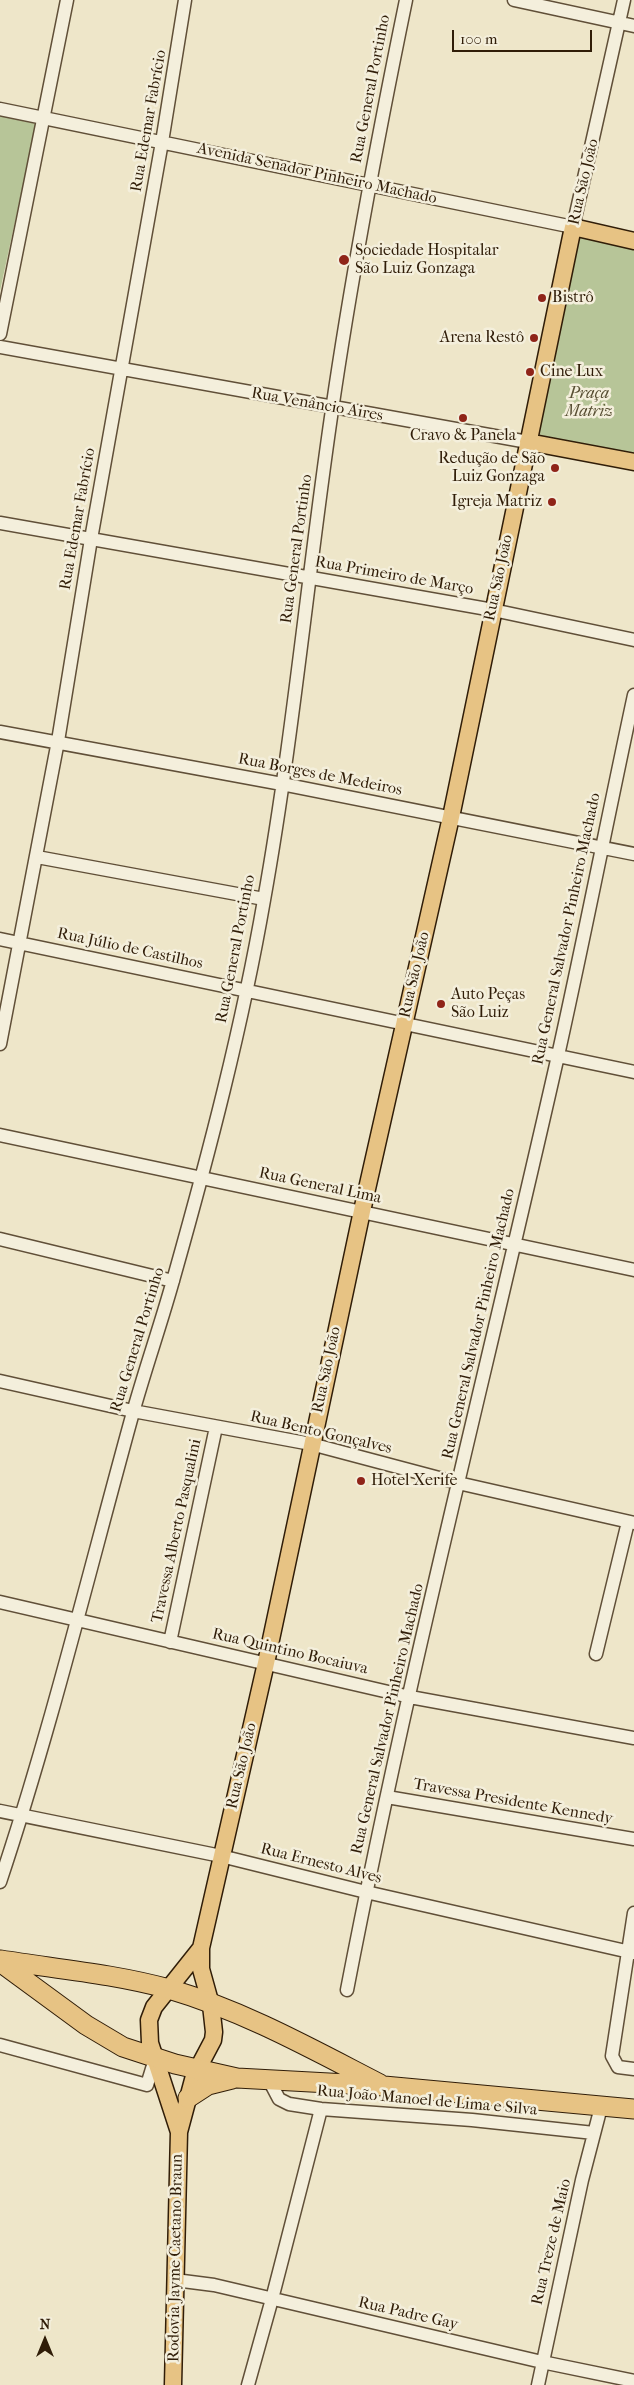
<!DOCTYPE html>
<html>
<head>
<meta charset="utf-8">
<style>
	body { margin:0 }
	#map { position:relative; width:634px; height:2385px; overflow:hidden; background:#eee6c9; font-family:"IM FELL French Canon",serif }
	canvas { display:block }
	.north { position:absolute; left:20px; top:2315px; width:50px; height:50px; -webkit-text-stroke:4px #f4efdc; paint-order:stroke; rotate:0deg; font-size:14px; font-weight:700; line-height:20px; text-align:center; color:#301d08 }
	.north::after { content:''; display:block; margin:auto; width:18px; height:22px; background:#301d08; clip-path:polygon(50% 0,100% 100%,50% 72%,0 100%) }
	.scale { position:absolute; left:452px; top:30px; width:140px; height:22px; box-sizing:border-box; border:2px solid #301d08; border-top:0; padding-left:6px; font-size:15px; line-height:18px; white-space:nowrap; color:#301d08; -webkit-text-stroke:4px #f4efdc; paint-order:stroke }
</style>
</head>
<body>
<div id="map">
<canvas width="634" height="2385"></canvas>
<div class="north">N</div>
<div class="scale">100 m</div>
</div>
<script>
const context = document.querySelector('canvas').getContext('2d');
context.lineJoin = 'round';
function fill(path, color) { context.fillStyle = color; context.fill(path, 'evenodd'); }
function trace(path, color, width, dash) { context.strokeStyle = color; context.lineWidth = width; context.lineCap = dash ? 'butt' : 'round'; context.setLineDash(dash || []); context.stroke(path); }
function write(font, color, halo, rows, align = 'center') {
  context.font = font + ' "IM FELL French Canon",serif'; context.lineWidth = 5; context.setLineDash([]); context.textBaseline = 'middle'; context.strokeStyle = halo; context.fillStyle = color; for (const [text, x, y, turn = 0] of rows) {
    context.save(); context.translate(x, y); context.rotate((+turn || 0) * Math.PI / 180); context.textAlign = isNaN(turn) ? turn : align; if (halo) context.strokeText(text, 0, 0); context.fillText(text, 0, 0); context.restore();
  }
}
const green = new Path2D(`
	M0 116 36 124 0 291Z
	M576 231 634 243V459L536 439Z`);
const minor = new Path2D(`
	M514 0 634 26
	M0 109 573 227 624 0
	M0 334 67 0
	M0 347 528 442
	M0 523 493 610 634 640
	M0 732 282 784 634 854
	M37 857 264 899
	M0 939 634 1072
	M0 1044 58 741 91 539 162 142 185 0
	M0 1135 634 1270
	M0 1239 173 1281
	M0 1381 133 1411 311 1444 458 1483 634 1523
	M0 1602 410 1697 634 1738
	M170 1642 216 1427
	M596 1654 628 1522
	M387 1797 634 1839
	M0 1811 221 1856 366 1892 634 1953
	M0 1882C51 1729 89 1572 132 1416 145 1369 161 1324 174 1277 209 1153 242 1027 264 900 293 738 308 573 332 410 352 273 378 136 406 0
	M634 1913 612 2056 618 2067 634 2069
	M347 1990C407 1678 487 1370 557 1060 584 939 608 816 634 695
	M0 2045 147 2085 155 2059
	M269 2080 279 2099 289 2104 321 2109 472 2120 594 2133
	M175 2280 214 2285 542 2362 634 2381
	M248 2385 272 2299 321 2109
	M538 2385 582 2180 601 2107`);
const major = new Path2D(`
	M528 442 634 462
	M179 2132 150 2043 149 2020 154 2007 201 1948
	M173 2385 179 2132 194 2076 213 2040 214 2032 211 2005 201 1969V1948L266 1663 362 1211 451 817 573 227 634 241`);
const highway = new Path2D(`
	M1 1960C58 1969 114 1974 169 1989 244 2011 312 2049 380 2084
	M0 1962 86 2025 123 2047 175 2064 237 2078 384 2086 634 2109
	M188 2098 208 2085 232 2079`);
const markers = [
	[344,260,6,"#8f2418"],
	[542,298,5,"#8f2418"],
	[534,338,5,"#8f2418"],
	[530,372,5,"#8f2418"],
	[463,418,5,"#8f2418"],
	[555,468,5,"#8f2418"],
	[552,502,5,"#8f2418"],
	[441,1004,5,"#8f2418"],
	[361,1481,5,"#8f2418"]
];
const streetNames = [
	["Rua General Portinho",371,89,-79],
	["Rua Edemar Fabrício",149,121,-80],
	["Avenida Senador Pinheiro Machado",317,174,12],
	["Rua São João",584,182,-77],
	["Rua Venâncio Aires",317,405,10],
	["Rua Edemar Fabrício",78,519,-80],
	["Rua General Portinho",297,549,-82],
	["Rua Primeiro de Março",394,576,10],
	["Rua São João",499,578,-78],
	["Rua Borges de Medeiros",320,775,11],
	["Rua General Salvador Pinheiro Machado",567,929,-78],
	["Rua Júlio de Castilhos",130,949,12],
	["Rua General Portinho",236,949,-79],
	["Rua São João",415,975,-77],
	["Rua General Lima",320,1186,12],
	["Rua General Salvador Pinheiro Machado",479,1324,-77],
	["Rua General Portinho",138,1340,-73],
	["Rua São João",327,1370,-78],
	["Rua Bento Gonçalves",321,1433,13],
	["Travessa Alberto Pasqualini",177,1531,-78],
	["Rua Quintino Bocaiuva",290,1652,13],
	["Rua General Salvador Pinheiro Machado",388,1719,-77],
	["Rua São João",242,1766,-77],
	["Travessa Presidente Kennedy",513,1802,10],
	["Rua Ernesto Alves",321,1864,14],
	["Rua João Manoel de Lima e Silva",427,2101,5],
	["Rua Treze de Maio",552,2242,-77],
	["Rodovia Jayme Caetano Braun",176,2258,-89],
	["Rua Padre Gay",408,2314,13]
];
const poiNames = [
	["Sociedade Hospitalar",355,251],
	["São Luiz Gonzaga",355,269],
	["Bistrô",552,298],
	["Arena Restô",524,338,"right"],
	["Cine Lux",540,372],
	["Cravo & Panela",463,436,"center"],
	["Redução de São",545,459,"right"],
	["Luiz Gonzaga",545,477,"right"],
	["Igreja Matriz",542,502,"right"],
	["Auto Peças",451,995],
	["São Luiz",451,1013],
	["Hotel Xerife",371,1481]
];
const parkNames = [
	["Praça",589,394],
	["Matriz",589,412]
];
fill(green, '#b7c598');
trace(minor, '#604f38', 15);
trace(major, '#301d08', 19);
trace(highway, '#301d08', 21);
trace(minor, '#f4efdc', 12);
trace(major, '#e7c384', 16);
trace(highway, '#e7c384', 19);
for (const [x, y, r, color] of markers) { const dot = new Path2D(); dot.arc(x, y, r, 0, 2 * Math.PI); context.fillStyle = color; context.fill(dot); trace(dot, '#f4efdc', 2); }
write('16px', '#301d08', '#f4efdc', streetNames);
write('16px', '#301d08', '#f4efdc', poiNames, 'left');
write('italic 16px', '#584f33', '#f4efdc', parkNames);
</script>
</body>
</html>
